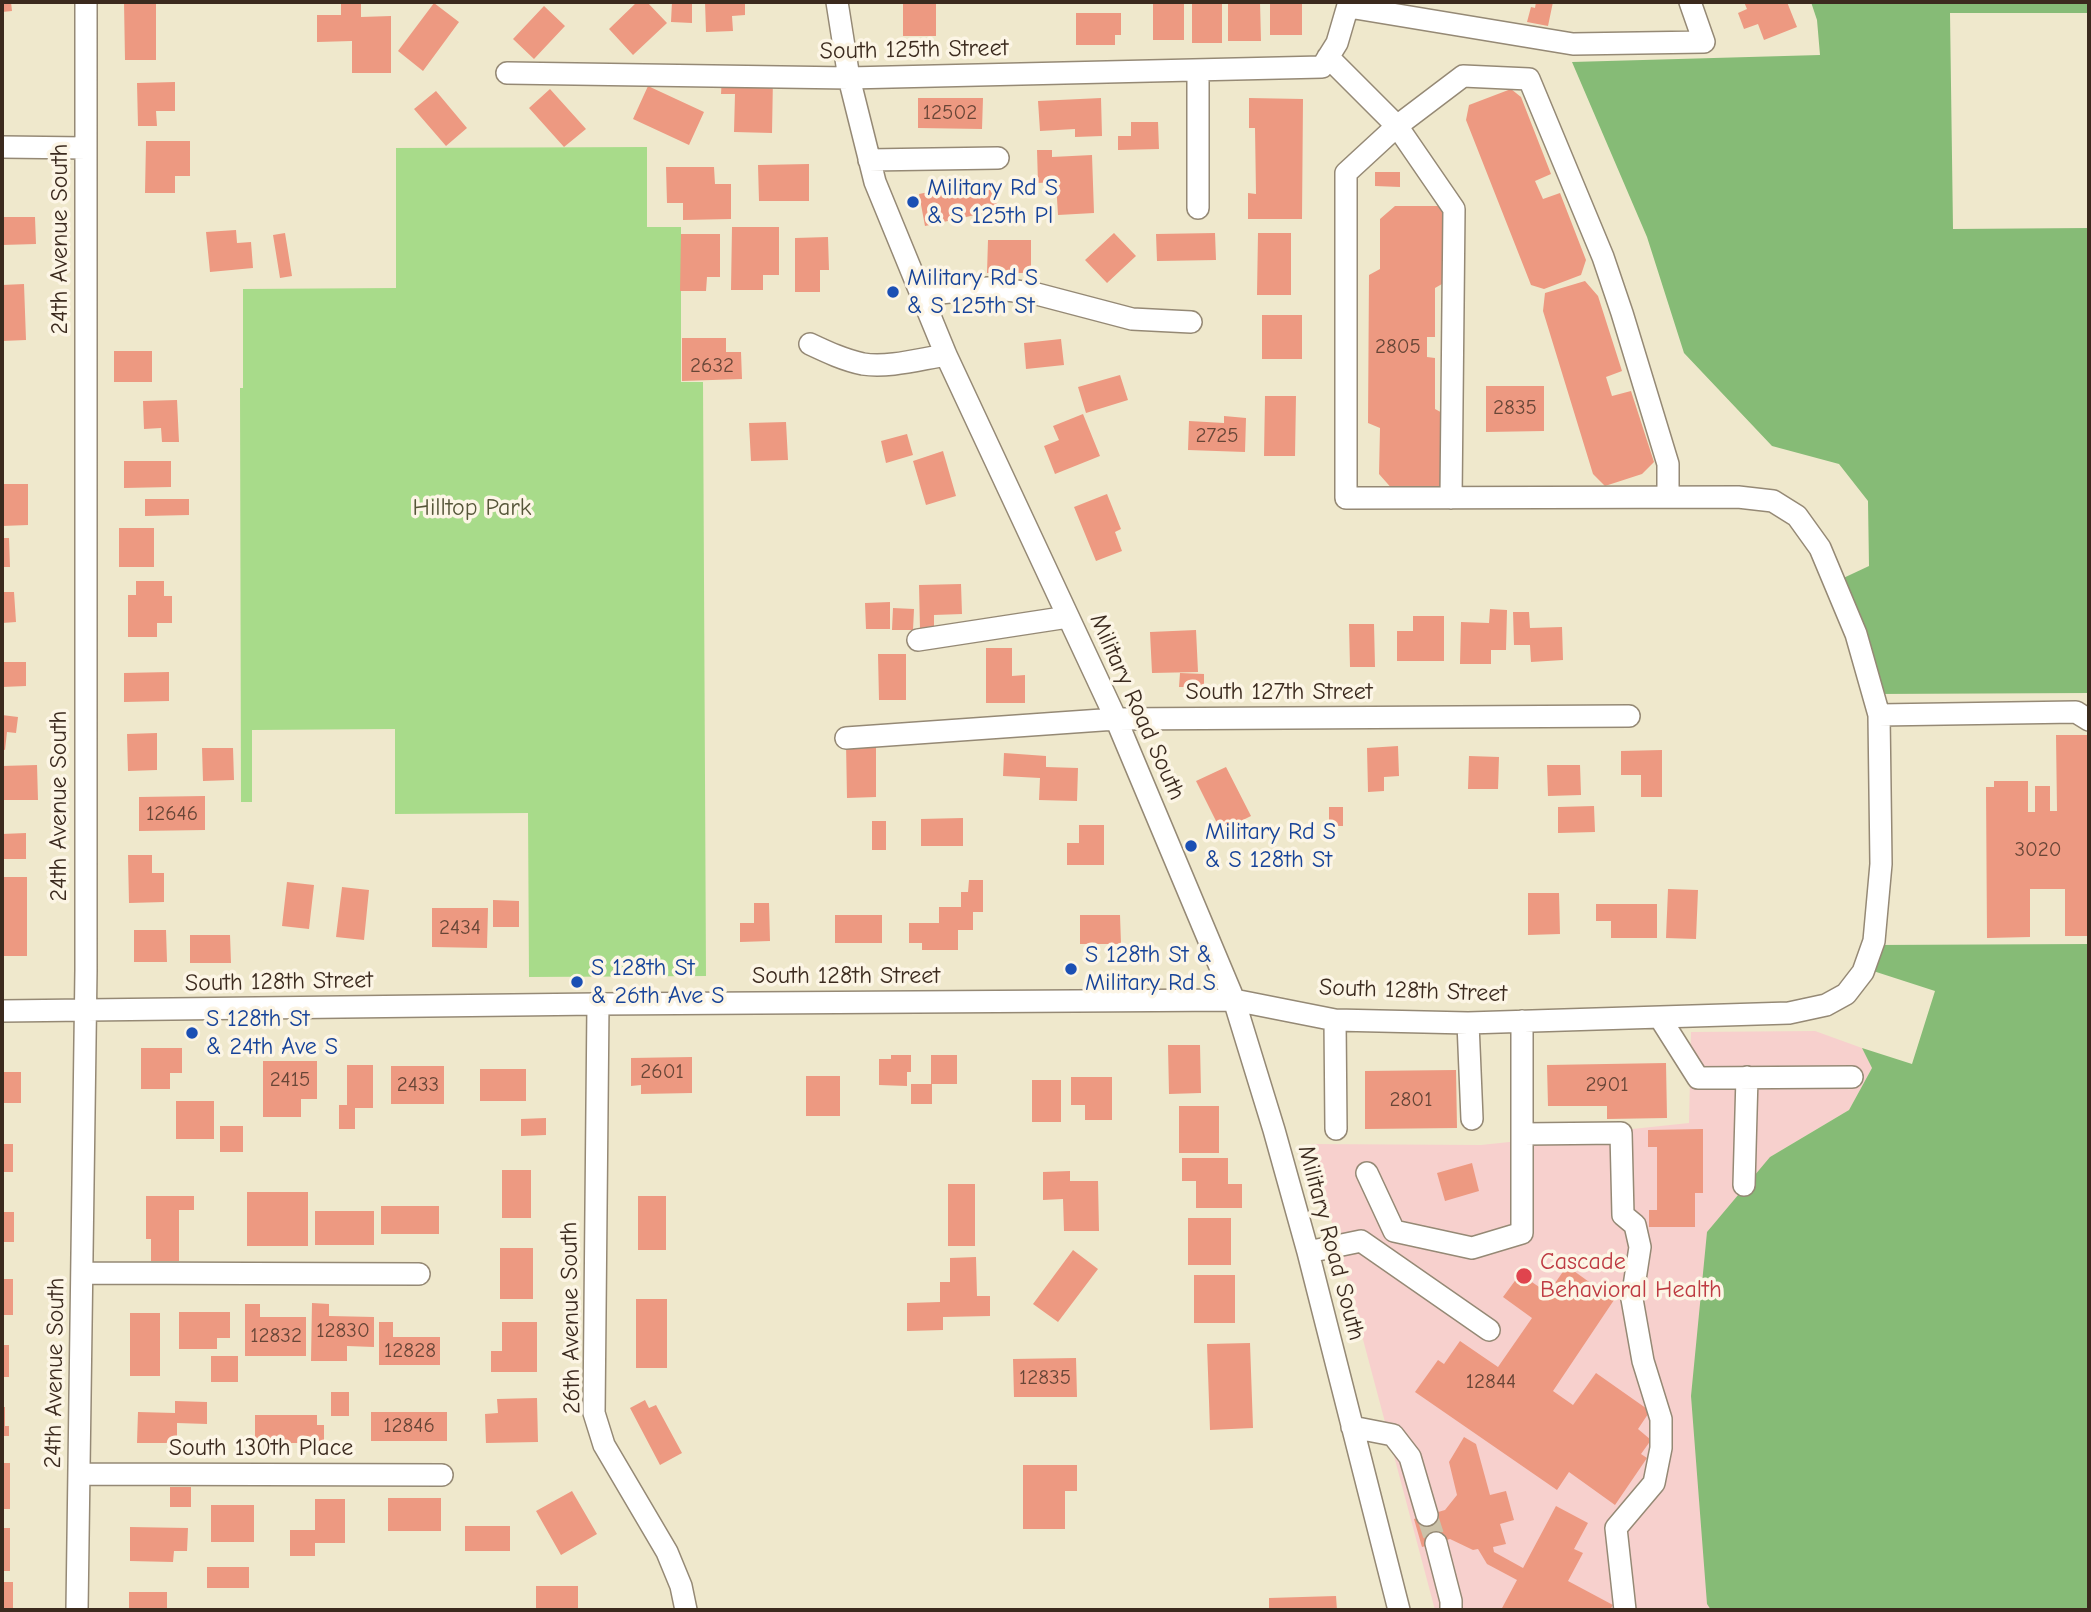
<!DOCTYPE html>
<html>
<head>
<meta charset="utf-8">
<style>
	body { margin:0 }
	#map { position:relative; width:2091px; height:1612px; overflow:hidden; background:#efe8cc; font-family:"Comic Neue",sans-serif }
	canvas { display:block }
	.frame { position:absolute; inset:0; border:4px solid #3b2a1e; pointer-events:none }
</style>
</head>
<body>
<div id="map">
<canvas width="2091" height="1612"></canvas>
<div class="frame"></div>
</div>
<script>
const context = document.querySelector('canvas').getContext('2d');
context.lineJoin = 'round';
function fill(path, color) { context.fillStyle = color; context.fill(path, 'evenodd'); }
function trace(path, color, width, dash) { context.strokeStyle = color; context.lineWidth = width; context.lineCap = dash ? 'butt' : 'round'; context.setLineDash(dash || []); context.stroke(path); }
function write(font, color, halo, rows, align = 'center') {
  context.font = font + ' "Comic Neue",sans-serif'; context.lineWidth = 7; context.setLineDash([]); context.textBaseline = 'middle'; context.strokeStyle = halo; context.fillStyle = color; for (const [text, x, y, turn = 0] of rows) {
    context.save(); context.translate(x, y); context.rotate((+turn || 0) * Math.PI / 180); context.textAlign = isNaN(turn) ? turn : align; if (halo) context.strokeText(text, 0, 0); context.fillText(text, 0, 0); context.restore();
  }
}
const built = new Path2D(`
	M1815 1031 1862 1048 1872 1068 1849 1110 1770 1157 1707 1604 1711 1610H1435L1311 1144 1481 1145 1689 1123 1691 1032Z`);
const green = new Path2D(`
	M647 147V227H681V382H703L706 976 529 977 528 813 395 814V729L252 730V802H241L240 388H243V289L396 288V148Z`);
const forest = new Path2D(`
	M1811 2H2089V13H1950L1953 229 2089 228V693L1875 694 1837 581 1869 566 1868 501 1839 464 1772 446 1684 353 1647 237 1572 62 1820 55 1817 20Z
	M2089 944V1610H1711L1707 1604 1691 1396 1707 1232 1770 1157 1849 1110 1872 1068 1862 1048 1912 1064 1935 991 1867 969 1874 945Z`);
const building = new Path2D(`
	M2 2H11L12 11 2 12Z
	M124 2H156V60H125Z
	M637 2H647L667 23 633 55 609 29Z
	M672 2H692V23L671 22Z
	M705 2H745V15L732 16 733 31 706 32Z
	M903 2H936V36H903Z
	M1153 2H1184V40H1153Z
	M1192 2H1222V43H1192Z
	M1228 2H1260L1261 41H1228Z
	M1270 2H1302V35H1270Z
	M1536 2H1553L1548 26 1527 22 1531 7 1535 8Z
	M1744 2H1787L1797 27 1764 40 1758 24 1744 29 1738 13 1747 9Z
	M341 3H361V17L391 16V73H352V41L317 42V15H341Z
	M434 3 459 22 423 71 398 51Z
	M544 6 565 26 534 59 513 39Z
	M1076 13H1121V35H1115V45H1076Z
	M722 76 773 77 772 133 734 132 735 94H721Z
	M175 82V111H156L157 126H138L137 83Z
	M648 86 704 112 689 145 633 119Z
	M550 89 586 129 564 147 529 108Z
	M1511 89 1521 97 1551 174 1535 181 1543 199 1560 193 1586 260 1581 275 1544 289 1531 285 1466 120 1469 105Z
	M436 91 467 128 446 146 414 109Z
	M918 98H983L982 129 918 128Z
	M1101 98 1102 136 1075 137V129L1040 131 1038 101Z
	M1249 98 1303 99 1302 219H1248V193L1256 194 1255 128H1249Z
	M1131 122H1158L1159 149 1118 150V136H1131Z
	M146 141H190V176H175V193H145Z
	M1037 150H1052V157L1092 155 1094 213 1058 215 1056 182 1038 183Z
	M809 164V201H759L758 165Z
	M666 167H714L715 184H731V219L683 220V203H667Z
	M1375 172H1400V187L1375 186Z
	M993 186 998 210 925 226 919 194 943 189 944 195Z
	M1395 206H1438L1450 221 1449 280 1435 288V337H1427V357L1435 358V409L1448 416V482L1435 491H1394L1379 474 1380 428 1368 423 1369 275 1380 269V219Z
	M2 217H35L36 244 2 245Z
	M732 227H779V275H763V290H731Z
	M236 230 237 243 251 242 253 268 210 272 206 232Z
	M285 233 292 276 280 278 273 235Z
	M1114 233 1136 256 1107 283 1085 260Z
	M1215 233 1216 260 1157 261 1156 234Z
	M1258 233H1291V295H1257Z
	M681 234H720V277H707L706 291H680Z
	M828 237 829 270H820V292H795V238Z
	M988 240H1031V273H987Z
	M1585 281 1598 296 1622 371 1606 377 1612 396 1631 391 1654 462 1642 474 1605 486 1593 474 1543 311 1545 293Z
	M24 284 26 340 2 341V285Z
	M1262 315H1302V359H1262Z
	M682 338H726V352H741L742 379 682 381Z
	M1061 339 1064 365 1026 369 1024 343Z
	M114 351H152V382H114Z
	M1120 375 1128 400 1086 413 1078 387Z
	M1486 386H1544V431L1486 432Z
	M1265 396H1296L1295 456H1264Z
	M177 400 179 442H162L161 428 144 429 143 401Z
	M1083 414 1100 456 1055 474 1044 446 1059 440 1053 426Z
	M1224 416 1246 418 1245 452 1188 450 1189 421 1224 423Z
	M786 422 788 460 751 461 749 423Z
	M907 434 913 455 886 463 881 441Z
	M943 451 956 496 926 505 913 461Z
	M124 461H171V487L124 488Z
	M2 484H28V525L2 526Z
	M1107 494 1121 529 1115 532 1122 551 1096 561 1074 507Z
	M145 499H189V515L145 516Z
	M119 528H154V567H119Z
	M2 538H9L10 567H2Z
	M136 581H164V596H172V623H157V637H128V595H136Z
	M961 584 962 614 934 615V630H920L919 585Z
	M2 592H14L16 622 2 623Z
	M890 602V629H866L865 603Z
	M893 608 914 609 913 630H892Z
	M1490 609 1507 610 1506 650H1491V664H1460L1461 622 1489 623Z
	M1513 612H1529L1530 628 1562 627 1563 660 1531 662 1530 645H1514Z
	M1413 616H1444V661H1397V631H1413Z
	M1349 624H1374L1375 667H1350Z
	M1196 630 1198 672 1152 673 1150 632Z
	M986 648H1012V676L1025 675V703H986Z
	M878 654H906V700H879Z
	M2 662H26V686L2 687Z
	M169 672V701L124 702V673Z
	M1180 673 1204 674V687H1179Z
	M2 715 18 717 16 733 7 732 5 750 2 749Z
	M157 733V770L128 771 127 734Z
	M2056 735H2089V936H2065V889H2030V937L1987 938 1986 787H1994V781H2028V812H2035V786H2050V811H2057Z
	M876 742V797L847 798 846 743Z
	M1398 746 1399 776 1384 777V791L1368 792 1367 748Z
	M202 748H233L234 780 203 781Z
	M1662 750V797H1641V775H1621V751Z
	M1004 753 1046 756V767L1078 768 1077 801 1039 800 1040 778 1003 776Z
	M1469 756 1499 757 1498 789H1468Z
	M37 765 38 800H2V766Z
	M1547 765H1580L1581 795 1548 796Z
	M1226 767 1251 816 1221 831 1196 781Z
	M205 796V830L139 831V797Z
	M1594 806 1595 832 1558 833V807Z
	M1329 807H1343V826H1329Z
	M963 818V846H921V819Z
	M872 821H886V850H872Z
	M1079 825H1104V865H1067V843H1079Z
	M26 833V859H2V834Z
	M128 855H152V873H164V902L129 903Z
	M2 877H27V956H2Z
	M969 880H983V912H973V930H958V950H922V943H909V923H939V907H961V892H968Z
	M287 882 314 885 309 929 282 926Z
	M342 887 369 890 364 940 336 937Z
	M1668 889 1698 890 1696 939 1666 938Z
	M1528 893H1559L1560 934 1528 935Z
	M493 900 519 901V927H493Z
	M754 903H769L770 941 740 942V923H754Z
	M1596 904H1657V938H1611V921H1596Z
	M432 908H488L487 948 432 947Z
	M835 915H882V943H835Z
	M1080 915H1120L1121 944H1080Z
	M134 930H166L167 962H134Z
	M190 935H230L231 963H190Z
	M1168 1045H1200L1201 1093 1169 1094Z
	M141 1048H182V1073H170V1089H141Z
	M891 1055H911V1072H907V1086L879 1085V1059H891Z
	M931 1055H957V1084H932V1104H911V1084H931Z
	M692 1057V1093L641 1094V1085L631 1086V1058Z
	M263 1061H317V1099H301V1117H263Z
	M1666 1063 1667 1118 1607 1119V1106H1548L1547 1065Z
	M347 1065H373V1108H355V1129H339V1105H347Z
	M391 1066H444V1104H391Z
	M480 1069H526V1101H480Z
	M1456 1070 1457 1128 1365 1129V1071Z
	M2 1072H21V1103H2Z
	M806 1076H840V1116H806Z
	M1071 1077H1112V1120H1085V1105H1071Z
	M1032 1080H1061V1122H1032Z
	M176 1101H214V1139H176Z
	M1179 1106H1219V1153H1179Z
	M546 1118V1135L521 1136V1119Z
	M220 1126H243V1152H220Z
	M1703 1129V1193H1695V1227H1649V1210H1657V1147H1648V1130Z
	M2 1144H13V1172H2Z
	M1182 1158H1228V1184H1242V1208H1196V1181H1182Z
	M1472 1163 1479 1191 1445 1201 1437 1173Z
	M502 1170H531V1218H502Z
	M1070 1171V1181H1098L1099 1231H1064L1063 1199 1043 1200V1172Z
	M948 1184H975V1246H948Z
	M247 1192H308V1246H247Z
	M146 1196H194V1210H179V1261H151V1239H146Z
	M638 1196H666V1250H638Z
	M381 1206H439V1234H381Z
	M315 1211H374V1245H315Z
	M2 1212H14V1242H2Z
	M1188 1218H1231V1265H1188Z
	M500 1248H533V1299H500Z
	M1073 1250 1098 1269 1058 1322 1033 1304Z
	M976 1257 977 1296H990V1316L943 1317V1330L907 1331V1303L940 1302V1282H950V1258Z
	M1567 1266 1614 1300 1553 1391 1573 1405 1596 1373 1650 1411 1638 1429 1651 1440 1641 1454 1647 1458 1615 1505 1569 1472 1557 1490 1415 1392 1438 1360 1444 1364 1460 1341 1498 1367 1532 1318 1503 1297 1520 1274 1548 1293Z
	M1194 1275H1235V1323H1194Z
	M2 1279H13V1315H2Z
	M636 1299H667V1368H636Z
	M312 1303 329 1304V1316L374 1317V1347L347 1346V1361H311Z
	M245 1304H260V1317H306V1356H245Z
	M179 1312H230V1338H217V1349H179Z
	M130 1313H160V1376H130Z
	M379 1322H393V1337H440V1365H379Z
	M502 1322H537V1372H491V1351H502Z
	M1250 1343 1253 1428 1210 1430 1207 1344Z
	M2 1345H9V1377H2Z
	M211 1356H238V1382H211Z
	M1076 1358 1077 1397H1014L1013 1359Z
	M331 1392H349V1416H331Z
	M537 1398 538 1442 486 1443 485 1414 498 1413 497 1399Z
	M645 1400 649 1408 656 1405 682 1453 660 1465 630 1408Z
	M175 1401 207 1402V1424L177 1423V1443H137L138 1412 175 1413Z
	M2 1407H5V1426H9V1436H2Z
	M371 1412H447V1441H371Z
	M255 1415H317V1425H324V1443H255Z
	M1464 1437 1476 1444 1490 1495 1506 1491 1514 1520 1500 1524 1506 1544 1493 1547 1494 1552 1523 1568 1556 1506 1588 1523 1574 1549 1583 1553 1568 1581 1613 1605 1610 1610H1501L1517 1580 1487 1564 1478 1549 1473 1550 1450 1539 1422 1547 1414 1519 1445 1510 1457 1495 1449 1462Z
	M2 1463H10V1509H2Z
	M1023 1465H1077V1491H1065V1529H1023Z
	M170 1487H191V1507H170Z
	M572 1491 597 1534 561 1555 536 1511Z
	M388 1498H441V1531H388Z
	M315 1499H345V1543H315V1556H290V1530H315Z
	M211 1505H254V1542H211Z
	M465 1526H510V1551H465Z
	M130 1527 188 1528 187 1551H174L173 1562 130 1561Z
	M2 1528H10V1571H2Z
	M207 1567H249V1588H207Z
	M2 1582H13V1610H2Z
	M536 1586H578V1610H536Z
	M129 1592H167V1610H129Z
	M1336 1596 1337 1610H1269V1598Z`);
const minorTunnel = new Path2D(`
	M1427 1515 1436 1543`);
const minor = new Path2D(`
	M837 2 849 78 875 182 946 355 1116 719 1234 1000 1274 1130 1308 1252 1399 1610
	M1349 7 1573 44 1704 42 1690 2
	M1328 57 1397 126 1454 209 1451 498
	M1198 71V208
	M507 73 849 78 1322 67 1337 43 1349 2
	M2 147 86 148
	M869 160 998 158
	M921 295 988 288 1033 293 1132 319 1191 322
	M810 344C827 352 844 360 863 364 889 368 920 359 946 355
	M918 640 1068 617
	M1879 715 2076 712 2089 720
	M846 738 1116 719 1629 716
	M598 1004 594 1413 604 1445 667 1552 681 1586 686 1610
	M2 1011 598 1004 1234 1000 1335 1020 1468 1023 1789 1013 1826 1005 1846 994 1863 972 1874 941 1881 864 1879 715 1856 634 1820 548 1797 516 1773 501 1738 497 1346 498V173L1397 126 1463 76 1529 79 1603 257 1622 313 1668 464V497
	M1660 1018 1698 1078 1852 1077
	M1335 1020 1336 1129
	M1468 1023 1472 1119
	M1523 1134 1621 1133 1623 1215 1635 1225 1640 1247 1632 1299 1643 1361 1661 1419V1448L1654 1483 1616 1528 1625 1610
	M1367 1173 1394 1231 1472 1248 1522 1233V1021
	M1744 1185 1747 1077
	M1308 1252 1361 1241 1489 1330
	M82 1273 419 1274
	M1352 1427 1393 1435 1410 1457 1427 1515
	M80 1474 442 1475
	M1436 1543 1451 1601V1610
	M77 1610 86 970V2`);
const markers = [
	[913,202,7,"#1a4fb4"],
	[893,292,7,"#1a4fb4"],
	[1191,846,7,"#1a4fb4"],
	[1071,969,7,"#1a4fb4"],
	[577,982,7,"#1a4fb4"],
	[192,1033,7,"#1a4fb4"],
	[1524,1276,9,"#e0444e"]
];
const numberNames = [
	["12502",950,113],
	["2805",1398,347],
	["2632",712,366],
	["2835",1515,408],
	["2725",1217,436],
	["12646",172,814],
	["3020",2038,850],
	["2434",460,928],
	["2601",662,1072],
	["2415",290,1080],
	["2433",418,1085],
	["2901",1607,1085],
	["2801",1411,1100],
	["12830",343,1331],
	["12832",276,1336],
	["12828",410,1351],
	["12835",1045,1378],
	["12844",1491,1382],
	["12846",409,1426]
];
const streetNames = [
	["South 125th Street",914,50,-1],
	["24th Avenue South",60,239,-90],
	["South 127th Street",1279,692],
	["Military Road South",1137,707,66],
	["24th Avenue South",59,806,-90],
	["South 128th Street",846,976],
	["South 128th Street",279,982,-1],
	["South 128th Street",1413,991,2],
	["Military Road South",1331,1243,75],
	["26th Avenue South",571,1318,-91],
	["24th Avenue South",55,1373,-89],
	["South 130th Place",261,1448]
];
const transitNames = [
	["Military Rd S",927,188],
	["& S 125th Pl",927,216],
	["Military Rd S",907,278],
	["& S 125th St",907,306],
	["Military Rd S",1205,832],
	["& S 128th St",1205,860],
	["S 128th St &",1085,955],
	["Military Rd S",1085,983],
	["S 128th St",591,968],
	["& 26th Ave S",591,996],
	["S 128th St",206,1019],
	["& 24th Ave S",206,1047]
];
const parkNames = [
	["Hilltop Park",472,508]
];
const healthNames = [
	["Cascade",1540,1262],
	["Behavioral Health",1540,1290]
];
fill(built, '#f7d0cd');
fill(green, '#a8db8a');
fill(forest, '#86bb76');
fill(building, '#ed9981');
trace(minorTunnel, '#cbc2a9', 21, [21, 10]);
trace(minor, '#958975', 24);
trace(minor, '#fff', 21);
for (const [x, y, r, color] of markers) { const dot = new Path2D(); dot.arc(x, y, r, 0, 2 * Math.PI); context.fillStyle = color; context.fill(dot); trace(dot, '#fcf5e5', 2.5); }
write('21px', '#684637', null, numberNames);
write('24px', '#3b2a1e', '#fcf5e5', streetNames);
write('24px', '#164399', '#fcf5e5', transitNames, 'left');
write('24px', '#565639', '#fcf5e5', parkNames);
write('24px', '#be3a42', '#fcf5e5', healthNames, 'left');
</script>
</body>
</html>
